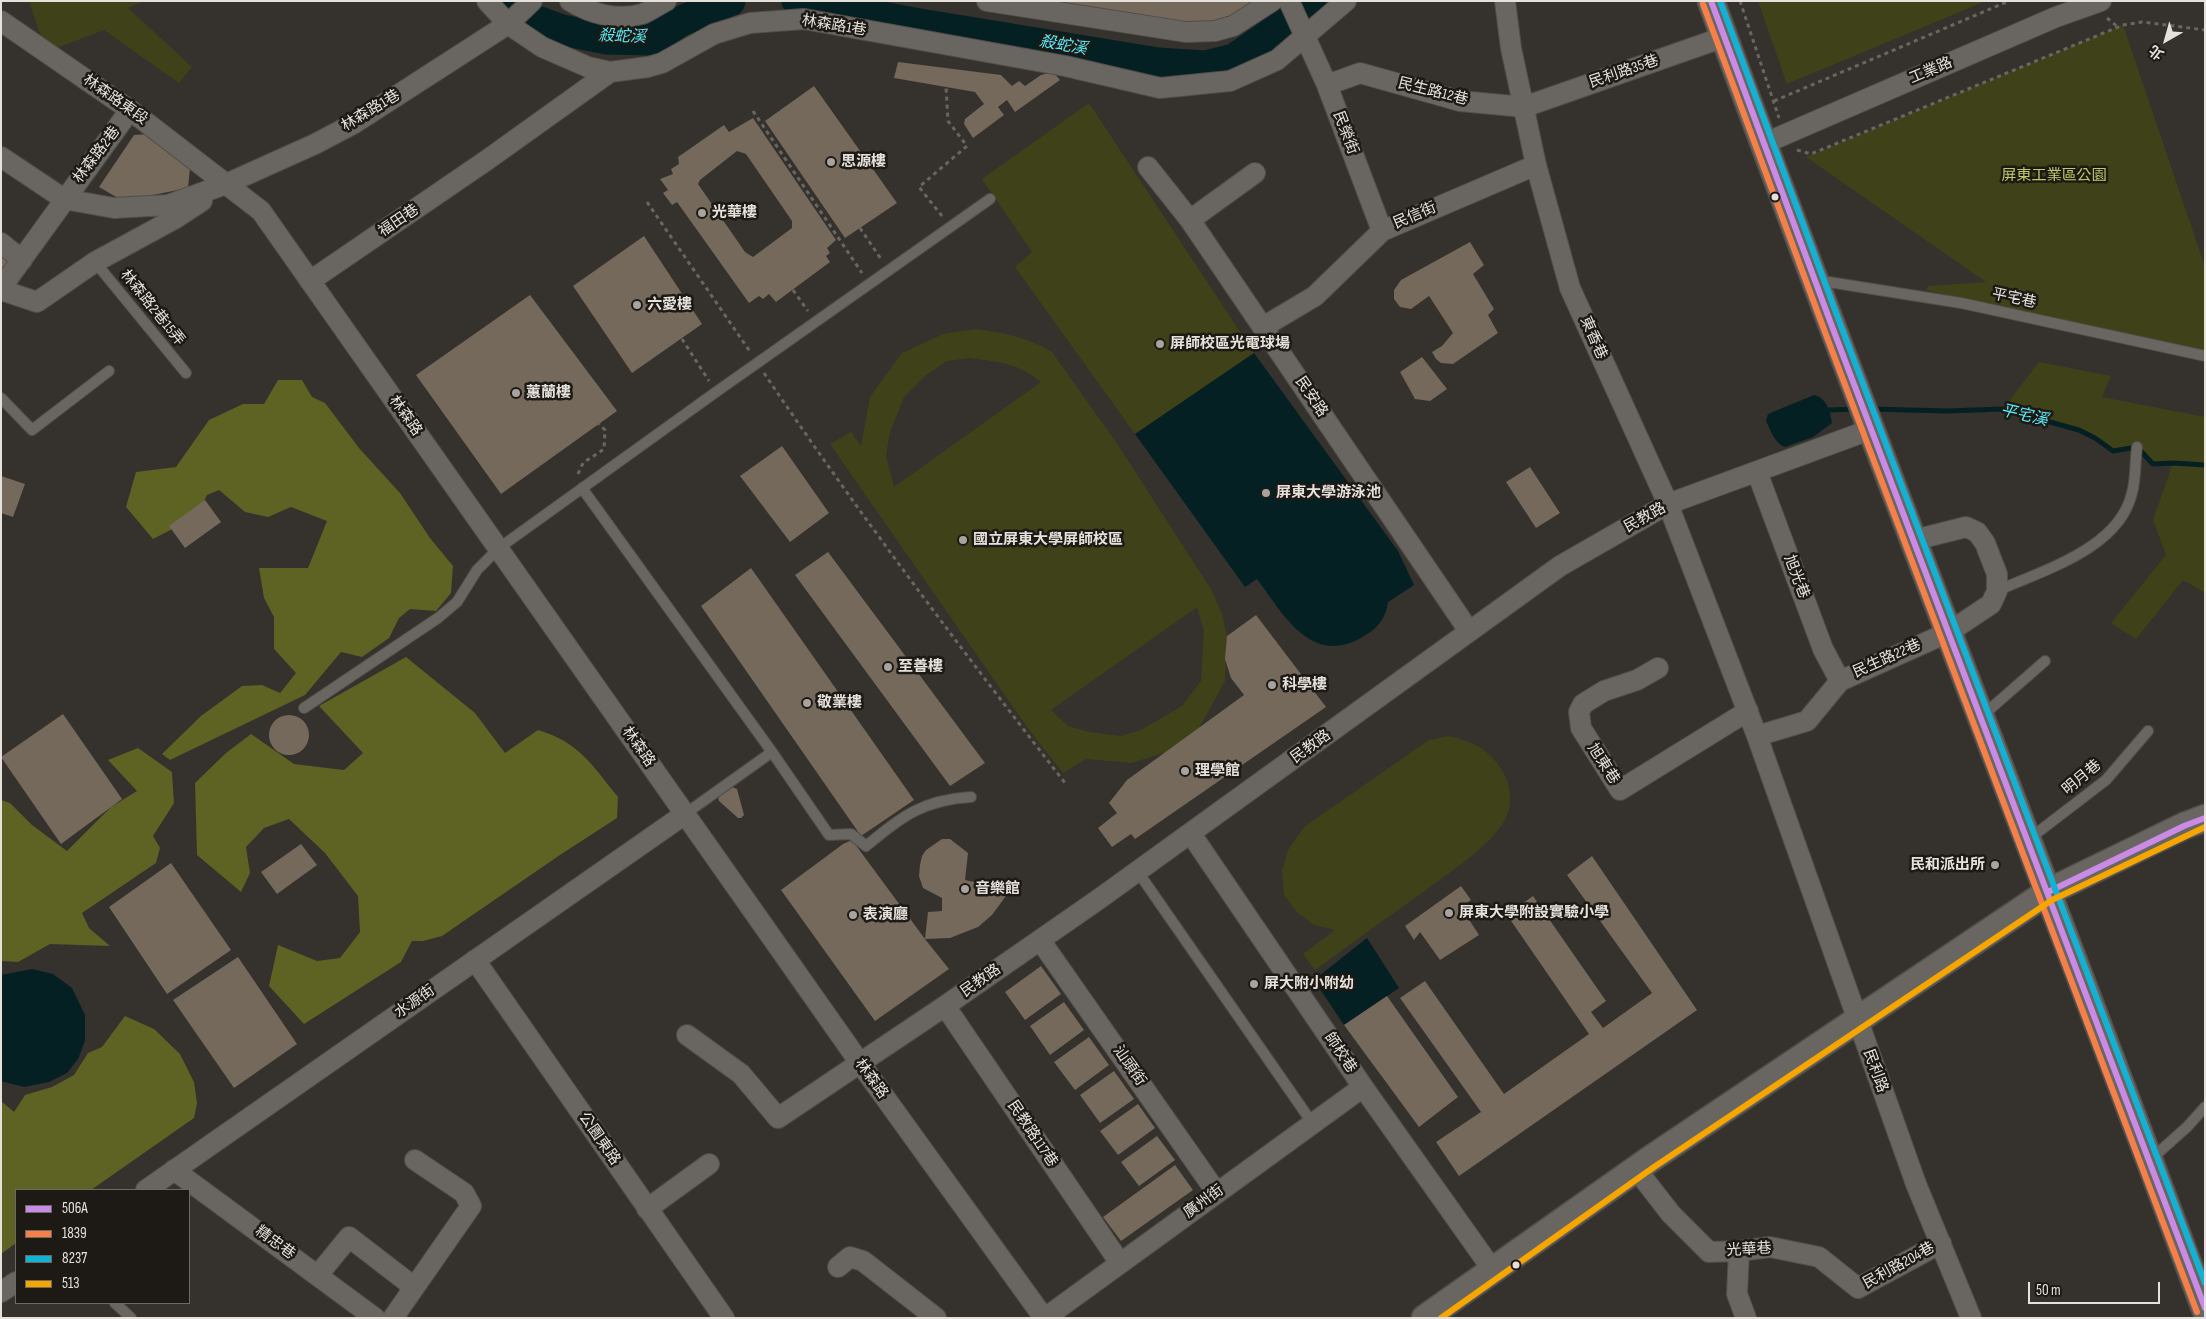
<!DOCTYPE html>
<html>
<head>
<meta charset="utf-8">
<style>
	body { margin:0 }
	#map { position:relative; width:2206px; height:1319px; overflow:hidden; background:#35312c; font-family:"Sofia Sans Condensed","Noto Sans TC",sans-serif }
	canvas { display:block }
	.frame { position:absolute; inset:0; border:2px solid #e6e1db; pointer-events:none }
	.legend { position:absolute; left:15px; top:1189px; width:175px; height:115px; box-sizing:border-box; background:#1d1915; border:1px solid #6d6964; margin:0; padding:6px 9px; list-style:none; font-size:15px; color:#e6e1db }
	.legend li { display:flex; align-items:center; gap:10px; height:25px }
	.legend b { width:25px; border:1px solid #6d6964 }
	.north { position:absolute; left:2141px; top:15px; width:50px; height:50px; -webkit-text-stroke:4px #1d1915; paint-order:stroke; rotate:218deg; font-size:14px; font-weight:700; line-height:20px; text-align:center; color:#e6e1db }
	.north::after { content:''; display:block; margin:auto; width:18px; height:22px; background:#e6e1db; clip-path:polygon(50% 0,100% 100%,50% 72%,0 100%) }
	.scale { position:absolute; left:2028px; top:1282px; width:132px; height:22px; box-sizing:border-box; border:2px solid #e6e1db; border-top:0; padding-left:6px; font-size:15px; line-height:18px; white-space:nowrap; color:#e6e1db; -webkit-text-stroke:4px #1d1915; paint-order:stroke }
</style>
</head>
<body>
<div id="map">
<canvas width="2206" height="1319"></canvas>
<div class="frame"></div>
<ul class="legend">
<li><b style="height:6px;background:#ca8be6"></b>506A</li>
<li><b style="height:6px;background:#f78048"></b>1839</li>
<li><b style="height:6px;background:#13b2d5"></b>8237</li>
<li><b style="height:6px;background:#f7a600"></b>513</li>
</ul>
<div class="north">北</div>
<div class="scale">50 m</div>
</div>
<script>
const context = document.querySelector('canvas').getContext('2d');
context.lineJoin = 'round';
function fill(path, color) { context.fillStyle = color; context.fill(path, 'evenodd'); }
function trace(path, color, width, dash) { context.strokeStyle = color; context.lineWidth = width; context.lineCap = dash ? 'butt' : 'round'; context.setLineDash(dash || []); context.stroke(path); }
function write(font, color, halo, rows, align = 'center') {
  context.font = font + ' "Sofia Sans Condensed","Noto Sans TC",sans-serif'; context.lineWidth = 5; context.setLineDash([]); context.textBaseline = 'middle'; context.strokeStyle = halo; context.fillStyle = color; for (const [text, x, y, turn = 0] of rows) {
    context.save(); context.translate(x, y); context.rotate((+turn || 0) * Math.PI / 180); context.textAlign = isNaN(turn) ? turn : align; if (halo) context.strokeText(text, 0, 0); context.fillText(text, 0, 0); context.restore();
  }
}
const green = new Path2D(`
	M29 1H144L128 8 192 67 179 83 104 30 46 52Z
	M1758 1H1986L1787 84Z
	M2123 25 2205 267V361L1927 290 1928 286 1986 282 1806 157Z
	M1089 103 1254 353 1135 434 1015 267 1032 252 982 179Z
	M976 329C1004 333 1028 337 1052 352L1118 445 1212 591 1222 614 1227 636 1225 681 1199 728 1167 752 1131 763 1086 759 1063 773 1027 727 830 444 851 432 861 446 870 397 902 353 943 334ZM970 358C999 362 1018 363 1041 382L894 487 886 456 890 432 904 397 926 375 947 361ZM1197 607 1204 631 1201 681 1182 706 1141 730 1121 736 1089 732 1068 726 1051 710Z
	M2039 362 2111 376 2102 397 2205 417V593L2183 580 2136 639 2111 623 2166 555 2153 520 2173 463 2153 464 2137 447 2113 451C2077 424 2045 421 2003 409Z
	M1449 736C1460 739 1471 742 1481 748 1506 765 1521 799 1501 826 1481 853 1452 870 1426 890 1389 916 1352 943 1315 970L1303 954 1335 930 1314 925 1297 912 1284 895 1282 871 1288 850 1304 827 1429 740Z`);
const forest = new Path2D(`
	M278 380H302L312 397 325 403 359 448 400 493 430 538 453 566 451 593 436 611 410 609 399 618 389 638 362 657 341 652 305 695 170 760 162 754 201 716 242 686 262 685 280 693 296 673 274 649V617L264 598 259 568H308L327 521 291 507 268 517 245 512 219 490 207 495 196 517 153 539 126 507 136 472 176 467 209 420 243 404H264Z
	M406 657 475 713 505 753 538 730C579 742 592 765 618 797L617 818 560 855 442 936 423 941H412L401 962 304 1024 269 986 278 945 317 961 340 958 360 932 358 896 325 853 289 819 264 828 246 847 250 873 241 892 197 855 195 783 226 753 251 734 294 764 344 770 363 753 319 706Z
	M138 748 172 772 174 803 153 836 160 848 156 863 82 913 89 928 110 946 50 944 18 962 1 961V800L10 803 32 825 67 851 111 807 137 791 108 760Z
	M125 1016 154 1029 180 1054 194 1082 197 1103 194 1118 91 1190H16V1243L1 1254V1101L14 1112 25 1095 52 1087 74 1075 88 1053 102 1047Z`);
const water = new Path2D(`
	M1254 353 1398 551 1414 585 1388 602C1385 621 1376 630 1359 639 1309 665 1282 612 1257 579L1245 587 1135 434Z
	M1814 395C1827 398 1830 411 1832 423L1813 437 1785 447C1775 444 1771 431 1766 421L1768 414Z
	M1367 938 1399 988 1344 1025 1314 980Z
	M32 969 53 974 72 988 85 1015V1041L78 1059 67 1073 49 1082 24 1087 1 1081V975Z`);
const stream = new Path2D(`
	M1872 409 1947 411 2003 409 2079 430 2095 438 2113 451 2137 447 2153 464 2173 463 2205 465
	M1829 410 1856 409`);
const river = new Path2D(`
	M517 1 529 18 562 30 607 39 652 40 679 22 730 1
	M797 1 914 23 1158 63 1205 66 1234 59 1292 19 1311 1`);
const building = new Path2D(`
	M1025 1H1251L1248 10 1205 23 1142 21Z
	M898 62 1001 75 1012 86 1019 81 1025 86 1041 75 1053 72 1060 80 1015 112 1007 100 998 107 1004 115 973 138 964 124 965 119 984 104 975 92 894 78Z
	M814 86 897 203 845 238 765 121Z
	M753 118 836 240 827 248 830 253 826 256 830 262 776 302 769 294 763 299 759 296 749 303 677 202 672 205 663 193 668 190 660 179 673 174 671 169 679 164 678 157 724 125 729 132ZM737 151 746 154 792 221V228L753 257 745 252 698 184 700 180Z
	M150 134 190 168 188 188 123 201 99 187 134 135Z
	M644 236 702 324 632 373 573 286Z
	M1470 242 1484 265 1473 274 1494 309 1488 315 1498 333 1453 364 1441 363 1436 359 1432 352 1442 346 1453 333 1429 296 1411 309 1400 307 1394 299V290L1401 280Z
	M1 255 8 260 10 267 1 280Z
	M530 295 617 411 501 494 416 375Z
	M1422 357 1447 389 1430 401 1415 399 1400 372Z
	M782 446 829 513 790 542 740 476Z
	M1530 467 1560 513 1536 528 1506 482Z
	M1 476 25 484 13 517 1 513Z
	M205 500 221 522 185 548 169 526Z
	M828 552 985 763 950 786 795 575Z
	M751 568 914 800 861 836 701 606Z
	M1256 615 1326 707 1135 839 1131 834 1112 847 1098 828 1117 813 1109 803 1127 780 1244 695 1231 678 1225 659 1227 636Z
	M63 714 122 799 61 844 1 757Z
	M269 735a20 20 0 1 1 40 0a20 20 0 1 1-40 0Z
	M729 786 737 789 744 815 741 818H738L719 801 718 796Z
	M942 839H950L968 853 965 880 1005 889H1011L992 915 978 927 950 938 925 939 949 969 875 1021 781 890 843 844 852 840 925 939 928 912 942 911V898L923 888 919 876 920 865 922 856 926 850Z
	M301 844 317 865 277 894 261 872Z
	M1592 856 1697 1010 1459 1176 1436 1142 1481 1112 1400 998 1425 981 1504 1094 1589 1034 1507 915 1533 896 1606 1001 1591 1012 1603 1028 1652 993 1567 875Z
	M171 863 231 950 167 994 109 907Z
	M1461 886 1471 900 1461 907 1479 935 1440 960 1420 932 1414 940 1405 926Z
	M238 957 297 1044 234 1088 173 1000Z
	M1041 966 1061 994 1025 1020 1005 992Z
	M1387 996 1458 1097 1419 1127 1344 1025Z
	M1064 1002 1084 1030 1050 1055 1030 1026Z
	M1089 1037 1109 1065 1075 1090 1054 1062Z
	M1114 1071 1134 1099 1100 1123 1080 1095Z
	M1138 1104 1155 1128 1118 1155 1100 1131Z
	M1157 1136 1175 1160 1139 1186 1121 1162Z
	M1175 1165 1193 1190 1121 1241 1103 1217Z`);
const path = new Path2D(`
	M1740 1 1779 118
	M2107 18 2118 27
	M1774 101 2009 1
	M753 111 862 273
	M1797 150 1811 154 2123 25 2142 22 2205 30
	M647 202 751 353
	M942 216 919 187 967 146 948 121 946 87
	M860 228 881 259
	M793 290 808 311
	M682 339 709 381
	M764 373C859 514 961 649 1065 783
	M578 474 583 463 604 449 605 430 598 423`);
const service = new Path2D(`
	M95 262 186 373
	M1816 280 1961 303 2205 356
	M1 398 32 430 109 371
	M582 488 772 752 829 835 851 834 866 846C903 816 922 800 971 797
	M1997 591C2043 570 2119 549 2132 493 2136 479 2135 462 2137 447
	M304 708 438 618 457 602 477 570 499 548 716 392 990 199
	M1982 716 2045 661
	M685 814 772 752
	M2029 839 2106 780 2148 731
	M1138 872 1313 1124
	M2150 1160 2187 1127 2205 1107
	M115 1303 131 1318`);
const minor = new Path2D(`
	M487 1 508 24 542 47 588 67 610 72 648 67 662 63 714 34 750 23 804 19 1065 66 1160 88 1230 81 1277 60 1346 1
	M570 1C591 14 618 21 642 14 650 11 658 5 666 1
	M987 1 1186 32 1215 31 1233 26 1272 1
	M1289 1 1327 85 1382 231
	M1505 1 1511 48 1536 165 1570 288 1668 504 1757 736 1916 1184 1971 1318
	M1 21 130 110 261 211 860 1063 1044 1318
	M1327 85 1360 73 1460 101 1524 107 1724 37
	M1763 144 2056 17 2101 1
	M1 157 64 199 114 208 168 205 226 184 315 144 353 124 508 24 532 1
	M1148 167 1190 220 1469 631
	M1190 220 1255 173
	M1 243 22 260
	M310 281 487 160 610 72
	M1 288 130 110
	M1 290 37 302 95 262 176 218 202 201
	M1263 327 1315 296 1382 231 1536 165
	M1757 472 1823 649 1840 681
	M1658 668 1637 680 1604 691 1583 704 1579 712 1581 728 1620 790 1748 711
	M1757 736 1807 721 1840 681 1949 632 1991 604 1997 591V574L1985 543 1977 532 1966 527 1914 540
	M1191 834 1363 1087 1492 1269
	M1040 940 1217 1193
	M475 960 724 1318
	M945 1006 1120 1263
	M687 1035 741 1074 778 1118 945 1006 1099 899 1560 566 1668 504 1872 429
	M1636 1169 1671 1214 1709 1252 1739 1251 1770 1247 1819 1257 1858 1288 1941 1243
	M174 1170 375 1318
	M146 1190 685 814
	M647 1209 709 1164
	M1739 1251 1737 1294 1746 1318
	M838 1267 850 1257 863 1261 936 1318
	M318 1275 349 1237 414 1287
	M1 1292 16 1282
	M393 1318 471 1206 464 1193 415 1160
	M1045 1318 1363 1087`);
const tertiary = new Path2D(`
	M1711 1C1871 439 2043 872 2205 1309
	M1425 1318 1649 1160 2048 892 2184 826 2205 818`);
const bus1 = new Path2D(`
	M1711 1 1833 329 2205 1308
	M2048 892 2184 826 2205 818`);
const bus2 = new Path2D(`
	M1703 4 1825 332 2197 1312`);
const bus3 = new Path2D(`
	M1720 1 1841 326 2205 1283`);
const bus4 = new Path2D(`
	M1441 1318 1654 1167 2052 900 2205 827`);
const markers = [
	[831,162,5,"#a8a39e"],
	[1775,197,4.5,"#e6e1db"],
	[702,213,5,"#a8a39e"],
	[637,305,5,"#a8a39e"],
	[1160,344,5,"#a8a39e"],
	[516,393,5,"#a8a39e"],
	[1266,493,5,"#a8a39e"],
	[963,540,5,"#a8a39e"],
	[888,667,5,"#a8a39e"],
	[1272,685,5,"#a8a39e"],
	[807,703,5,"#a8a39e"],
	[1185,771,5,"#a8a39e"],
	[1995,865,5,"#a8a39e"],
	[965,889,5,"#a8a39e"],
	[1449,913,5,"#a8a39e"],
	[853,915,5,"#a8a39e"],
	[1254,984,5,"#a8a39e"],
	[1516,1265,4.5,"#e6e1db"]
];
const streetNames = [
	["林森路1巷",834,26,9],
	["工業路",1931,71,-23],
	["民利路35巷",1624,72,-19],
	["民生路12巷",1433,92,14],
	["林森路東段",115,100,35],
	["林森路1巷",371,111,-31],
	["民榮街",1345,133,69],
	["林森路2巷",97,155,-53],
	["民信街",1415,216,-23],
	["福田巷",399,221,-34],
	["平宅巷",2014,299,12],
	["林森路2巷15弄",152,308,51],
	["東香巷",1593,338,66],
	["民安路",1311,397,56],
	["林森路",405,416,55],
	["民教路",1645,518,-29],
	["旭光巷",1796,577,69],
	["民生路22巷",1887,659,-24],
	["林森路",638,747,55],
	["民教路",1311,747,-36],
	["旭東巷",1603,764,57],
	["明月巷",2082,778,-40],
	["民教路",981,981,-35],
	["水源街",415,1002,-35],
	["師校巷",1340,1053,56],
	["汕頭街",1129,1066,55],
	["民利路",1875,1071,70],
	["林森路",871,1079,54],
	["民教路117巷",1032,1134,56],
	["公園東路",599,1139,55],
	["廣州街",1204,1202,-36],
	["精忠巷",275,1243,36],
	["光華巷",1749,1250,-3],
	["民利路204巷",1899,1266,-29]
];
const poiNames = [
	["思源樓",841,162],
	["光華樓",712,213],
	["六愛樓",647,305],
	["屏師校區光電球場",1170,344],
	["蕙蘭樓",526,393],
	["屏東大學游泳池",1276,493],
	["國立屏東大學屏師校區",973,540],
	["至善樓",898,667],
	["科學樓",1282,685],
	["敬業樓",817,703],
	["理學館",1195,771],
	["民和派出所",1985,865,"right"],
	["音樂館",975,889],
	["屏東大學附設實驗小學",1459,913],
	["表演廳",863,915],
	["屏大附小附幼",1264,984]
];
const parkNames = [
	["屏東工業區公園",2054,176]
];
const waterNames = [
	["殺蛇溪",622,37,2],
	["殺蛇溪",1063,46,10],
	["平宅溪",2024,416,13]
];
fill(green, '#3f4218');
fill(forest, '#5e6223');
fill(water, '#052023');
trace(stream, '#052023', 5);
trace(river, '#052023', 31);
fill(building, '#74695b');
trace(service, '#514d48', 12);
trace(minor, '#514d48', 22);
trace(tertiary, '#514d48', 29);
trace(path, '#696662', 3, [4, 4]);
trace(service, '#696662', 10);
trace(minor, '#696662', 20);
trace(tertiary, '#696662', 26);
trace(bus1, '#ca8be6', 6);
trace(bus2, '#f78048', 6);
trace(bus3, '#13b2d5', 6);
trace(bus4, '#f7a600', 6);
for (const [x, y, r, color] of markers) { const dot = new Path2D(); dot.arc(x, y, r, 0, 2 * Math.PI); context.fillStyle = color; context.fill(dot); trace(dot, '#1d1915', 2); }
write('15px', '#e6e1db', '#1d1915', streetNames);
write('bold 15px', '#e6e1db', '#1d1915', poiNames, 'left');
write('15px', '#c0cb67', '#1d1915', parkNames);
write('italic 16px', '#5aedfc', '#1d1915', waterNames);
</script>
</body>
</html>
